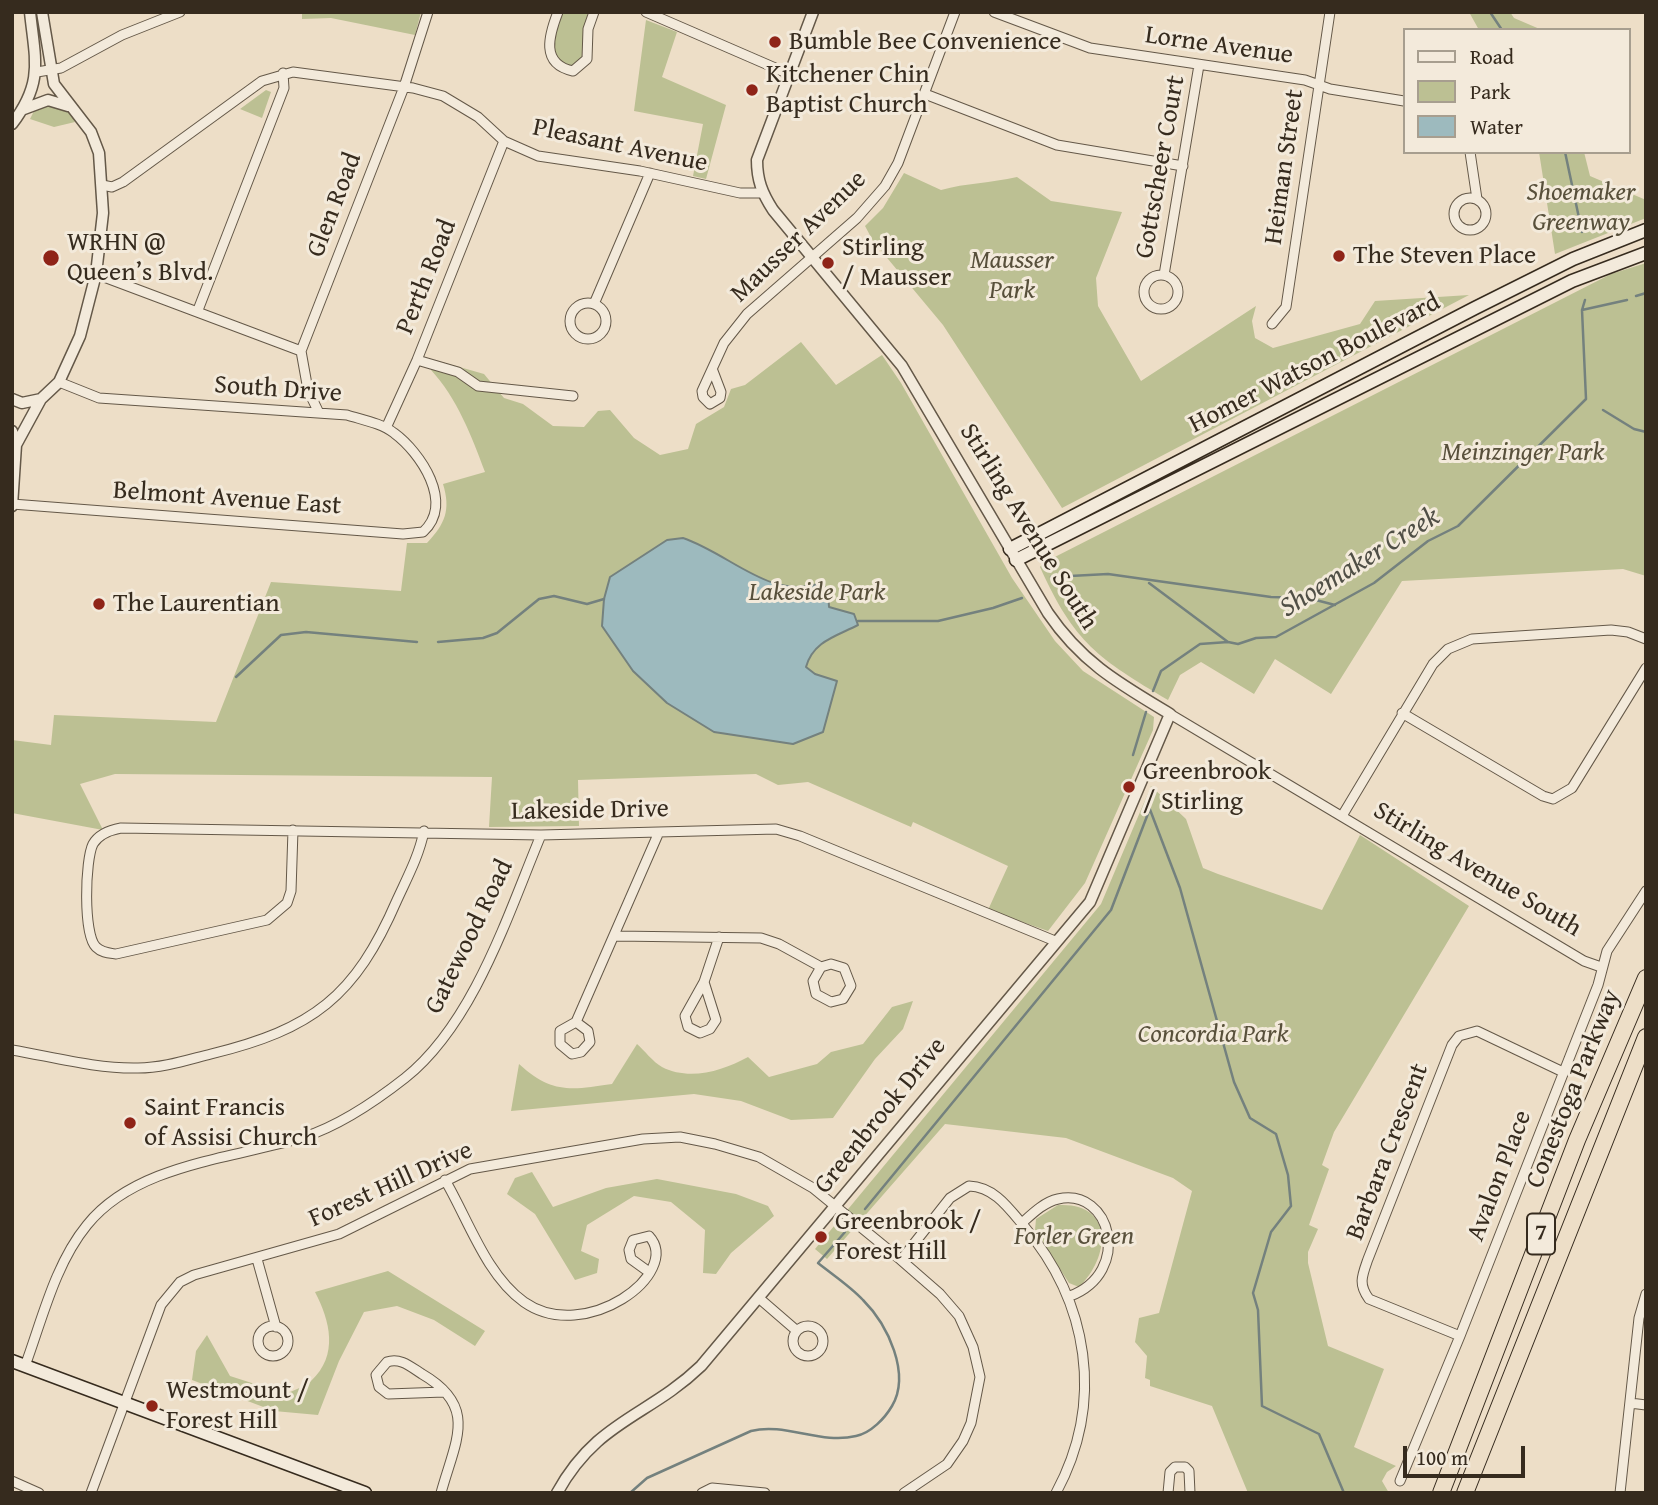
<!DOCTYPE html>
<html>
<head>
<meta charset="utf-8">
<style>
	body { margin:0 }
	#map { position:relative; width:1658px; height:1505px; overflow:hidden; background:#eddec7; font-family:"Gentium Book Plus",serif }
	canvas { display:block }
	.frame { position:absolute; inset:0; border:14px solid #362b1e; pointer-events:none }
	.legend { position:absolute; left:1403px; top:28px; width:228px; height:126px; box-sizing:border-box; background:#f3eadb; border:2px solid #a79e8f; margin:0; padding:9px 12px; list-style:none; font-size:21px; color:#362b1e }
	.legend li { display:flex; align-items:center; gap:14px; height:35px }
	.legend b { width:35px; border:2px solid #a79e8f }
	.scale { position:absolute; left:1403px; top:1446px; width:122px; height:32px; box-sizing:border-box; border:4px solid #362b1e; border-top:0; padding-left:9px; font-size:21px; line-height:24px; white-space:nowrap; color:#362b1e; -webkit-text-stroke:5px #f3eadb; paint-order:stroke }
</style>
</head>
<body>
<div id="map">
<canvas width="1658" height="1505"></canvas>
<div class="frame"></div>
<ul class="legend">
<li><b style="height:9px;background:#f3eadb"></b>Road</li>
<li><b style="height:19px;background:#bcc093"></b>Park</li>
<li><b style="height:19px;background:#9dbabe"></b>Water</li>
</ul>
<div class="scale">100 m</div>
</div>
<script>
const context = document.querySelector('canvas').getContext('2d');
context.lineJoin = 'round';
function fill(path, color) { context.fillStyle = color; context.fill(path, 'evenodd'); }
function trace(path, color, width, dash) { context.strokeStyle = color; context.lineWidth = width; context.lineCap = dash ? 'butt' : 'round'; context.setLineDash(dash || []); context.stroke(path); }
function write(font, color, halo, rows, align = 'center') {
  context.font = font + ' "Gentium Book Plus",serif'; context.lineWidth = 6; context.setLineDash([]); context.textBaseline = 'middle'; context.strokeStyle = halo; context.fillStyle = color; for (const [text, x, y, turn = 0] of rows) {
    context.save(); context.translate(x, y); context.rotate((+turn || 0) * Math.PI / 180); context.textAlign = isNaN(turn) ? turn : align; if (halo) context.strokeText(text, 0, 0); context.fillText(text, 0, 0); context.restore();
  }
}
const green = new Path2D(`
	M302 12H421L415 35 331 18 302 19Z
	M562 12H588L583 37V57L573 67C544 59 555 33 562 12Z
	M1469 12H1510L1514 18 1542 30H1479Z
	M646 20 677 32 662 77 726 105 706 179 693 176 703 124 634 111Z
	M266 90 271 92 262 118 240 109Z
	M48 106 71 113 75 122 54 127 30 119 34 111Z
	M1539 152H1584L1590 176 1646 200V218L1555 254Z
	M904 173 941 190C966 183 991 183 1017 177L1051 201 1122 212 1096 278 1098 306 1141 381 1256 306 1252 321 1255 338 1273 348 1360 324 1375 301 1469 295 1062 508 943 325 873 241 865 226 883 208Z
	M1646 263V576L1623 569 1402 581 1331 694 1275 659 1254 694 1201 662 1180 675 1168 700C1099 659 1074 643 1040 567L1043 563 1611 274Z
	M801 342 836 385 882 355 901 383 1012 578 1055 641 1083 671 1154 717 1153 730 1085 883 1048 931 988 910 1008 866 913 822 911 827 808 782 778 785 756 774 578 780 579 826 489 827 492 777 115 774 80 784 103 830 12 813V740L51 745 54 715 216 722 271 582 401 591 407 543H427C445 524 451 510 443 484L485 472C472 437 457 398 431 370L435 360 484 374 504 398 523 404 553 426 584 427 598 411 610 410 634 438 660 455 688 449 696 424 724 407 731 389 745 385Z
	M1151 786 1186 819 1203 868 1218 874 1322 910 1360 835 1469 906 1334 1132 1322 1165 1329 1169 1309 1225 1318 1229 1308 1252V1263L1328 1346 1384 1369 1354 1447 1396 1466 1387 1472 1382 1481 1389 1493H1248L1212 1406 1150 1386V1380L1145 1378 1147 1356 1135 1342 1139 1318 1159 1313 1192 1191 1173 1178 1066 1138 945 1124 827 1259 815 1249 1101 904Z
	M913 1001 903 1029 875 1059 833 1118 791 1120 741 1101 694 1094 511 1111 519 1064C552 1094 571 1090 612 1084L637 1044C644 1050 653 1062 662 1067 689 1081 723 1071 748 1057L769 1077 817 1064 831 1052 863 1044 892 1007Z
	M532 1172 553 1207 606 1188 657 1179 736 1194 768 1206 774 1216 731 1253 716 1274 703 1273 705 1230 671 1202 634 1196 587 1225 581 1251 599 1259 597 1273 575 1280 535 1214 507 1194 515 1178Z
	M1058 1205C1114 1202 1111 1256 1079 1287L1069 1283 1035 1230 1036 1219Z
	M388 1271 485 1331 475 1346 434 1320 397 1306 364 1312 339 1361 318 1415 274 1411 192 1380 196 1351 207 1335 230 1376 286 1394C293 1390 305 1387 311 1381 339 1355 330 1321 315 1292Z`);
const water = new Path2D(`
	M683 538C730 554 769 599 818 584L828 589 829 607 854 614 858 625C837 636 813 641 806 667L815 674 837 681 823 732 793 744 714 732 667 703 633 671 602 626 604 599 610 577 667 540Z`);
const stream = new Path2D(`
	M1490 12 1502 30
	M1565 152 1582 232
	M1636 296 1646 293
	M1582 310 1627 300
	M1603 410 1634 429 1646 432
	M1051 577 1108 574 1271 597 1308 598 1335 605
	M1149 583 1228 642
	M858 621H938L993 608 1022 598
	M438 642 483 638 497 633 539 599 554 596 587 604 604 599
	M236 677 281 635 306 632 417 642
	M1153 691 1161 671 1200 644 1228 642 1238 644 1256 638 1276 637 1374 583 1428 541 1458 526 1586 399 1582 310 1585 300
	M1133 755 1146 712
	M1149 807 1180 888 1234 1082 1250 1118 1276 1134 1288 1175 1291 1206 1271 1232 1253 1293 1258 1310 1262 1406 1319 1434 1344 1493
	M865 1209 1111 910 1149 811
	M630 1493 647 1478 751 1431C785 1422 821 1445 856 1436 871 1433 885 1418 892 1406 911 1374 888 1325 863 1300 850 1286 833 1275 818 1263L845 1232`);
const minor = new Path2D(`
	M558 12C549 35 540 64 573 71L587 59 588 29 594 12
	M646 12 789 74
	M994 12 1090 48 1305 80 1330 89 1404 101
	M37 72 61 68 122 35 180 12
	M925 94 1057 145 1183 166
	M1470 152 1477 199
	M102 185 112 187 123 182 262 81 293 72 413 88 443 96 478 117 504 141 538 156 640 171 740 193H762
	M1454 214a16 16 0 1 1 32 0a16 16 0 1 1-32 0Z
	M96 274 301 351
	M1164 275 1199 65
	M1144 292a17 17 0 1 1 34 0a17 17 0 1 1-34 0Z
	M570 321a18 18 0 1 1 36 0a18 18 0 1 1-36 0Z
	M594 304 650 173
	M198 310 284 88 283 73
	M1272 324 1286 307 1330 12
	M417 360 458 372 478 386 573 396
	M713 371 721 392 720 398 710 404 703 397 702 391 724 343 747 314 857 218 885 186 898 163 955 12
	M319 413 308 390 301 351 404 87 428 12
	M386 428 417 360 504 141
	M12 504 403 534 423 532C455 503 420 452 394 433 381 423 363 420 347 415L99 398 59 382
	M1402 713 1543 796 1553 799 1572 788 1646 668
	M1170 714 1584 961 1601 967
	M1342 816 1433 664 1448 649 1472 639 1611 630 1628 632 1646 639
	M293 830 291 891 287 903 267 920 116 954C109 953 102 953 96 947 83 934 85 860 93 844 99 834 110 830 121 828L541 835 776 829 800 836 1055 941
	M616 936 761 938 779 944 821 967 831 964 844 968 851 986 843 999 831 1002 816 994 813 981 821 967
	M704 982 716 1020 710 1029 700 1033 688 1027 685 1016 704 982 719 937
	M576 1022 588 1031 590 1042 581 1052 572 1054 560 1044V1031L576 1022 659 832
	M12 1050C53 1057 97 1069 138 1068 163 1068 187 1060 211 1054 313 1029 355 997 397 900 407 878 419 856 424 831
	M445 1180C468 1219 486 1275 524 1302 585 1345 683 1273 649 1236L633 1240 629 1250 631 1259 649 1272
	M1022 1223C1032 1214 1044 1202 1058 1199 1111 1187 1133 1272 1070 1296
	M257 1259 276 1327
	M901 1260 950 1198 969 1186C994 1187 1008 1207 1023 1225 1089 1302 1105 1402 1056 1493
	M760 1299 797 1331
	M793 1341a15 15 0 1 1 30 0a15 15 0 1 1-30 0Z
	M258 1341a15 15 0 1 1 30 0a15 15 0 1 1-30 0Z
	M1460 1336 1369 1299C1358 1284 1362 1276 1368 1259L1452 1045 1459 1036 1477 1031 1563 1072
	M25 1366C42 1320 55 1264 87 1225 136 1164 232 1159 304 1137 338 1126 377 1100 405 1078 474 1023 508 914 541 835
	M1630 1403 1646 1405
	M12 1481 39 1493
	M1400 1481 1460 1336 1598 985 1607 951 1646 891
	M91 1493 161 1305 180 1282 194 1275 339 1234 470 1169 643 1139 680 1137 715 1144 759 1157 813 1188 901 1260 940 1294 959 1316 973 1347 980 1377 971 1423 963 1441 947 1464 904 1493
	M441 1493C455 1441 479 1407 422 1374 411 1367 400 1357 387 1362L376 1375 379 1387 388 1394 444 1392
	M702 1493 712 1488 765 1493
	M1168 1493 1170 1472 1175 1467H1185L1189 1471 1190 1493
	M1620 1493 1639 1318 1646 1294`);
const tertiary = new Path2D(`
	M24 109 48 100 68 106
	M12 124C44 82 35 60 30 12
	M12 399 22 403 41 399
	M12 431 16 445 12 506
	M16 445 41 399 59 382 80 336 96 274 103 213 99 153 91 132 54 84 42 12
	M557 1493C597 1420 648 1417 701 1366L1090 902 1170 714C1120 684 1082 663 1048 613L902 366 773 210C762 193 757 180 757 160L813 12`);
const secondary = new Path2D(`
	M1010 549 1475 308 1573 259 1646 230
	M1016 560 1572 281 1646 253
	M12 1361 365 1493`);
const motorway = new Path2D(`
	M1441 1493 1577 1140 1646 978
	M1465 1493 1646 1037`);
const markers = [
	[775,42,7,"#8f2418"],
	[752,90,7,"#8f2418"],
	[1339,256,7,"#8f2418"],
	[51,258,9,"#8f2418"],
	[828,263,7,"#8f2418"],
	[99,604,7,"#8f2418"],
	[1129,787,7,"#8f2418"],
	[130,1123,7,"#8f2418"],
	[821,1237,7,"#8f2418"],
	[152,1406,7,"#8f2418"]
];
const shields = [
	[1541,1234,28]
];
const shieldNames = [
	["7",1541,1234]
];
const poiNames = [
	["Bumble Bee Convenience",789,42],
	["Kitchener Chin",766,75],
	["Baptist Church",766,105],
	["WRHN @",67,243],
	["Queen’s Blvd.",67,273],
	["Stirling",842,248],
	["/ Mausser",842,278],
	["The Steven Place",1353,256],
	["The Laurentian",113,604],
	["Greenbrook",1143,772],
	["/ Stirling",1143,802],
	["Saint Francis",144,1108],
	["of Assisi Church",144,1138],
	["Greenbrook /",835,1222],
	["Forest Hill",835,1252],
	["Westmount /",166,1391],
	["Forest Hill",166,1421]
];
const streetNames = [
	["Lorne Avenue",1219,46,8],
	["Pleasant Avenue",620,146,12],
	["Gottscheer Court",1161,167,-80],
	["Heiman Street",1285,167,-82],
	["Glen Road",335,205,-69],
	["Mausser Avenue",799,237,-44],
	["Perth Road",427,277,-68],
	["Homer Watson Boulevard",1315,364,-27],
	["South Drive",278,390,4],
	["Belmont Avenue East",227,499,4],
	["Stirling Avenue South",1028,527,58],
	["Lakeside Drive",590,811,-1],
	["Stirling Avenue South",1477,870,31],
	["Gatewood Road",470,937,-64],
	["Conestoga Parkway",1574,1089,-68],
	["Greenbrook Drive",881,1116,-51],
	["Barbara Crescent",1388,1152,-69],
	["Avalon Place",1500,1176,-69],
	["Forest Hill Drive",391,1185,-24]
];
const parkNames = [
	["Shoemaker",1581,193],
	["Greenway",1581,223],
	["Mausser",1012,261],
	["Park",1012,291],
	["Meinzinger Park",1523,453],
	["Lakeside Park",817,593],
	["Concordia Park",1213,1035],
	["Forler Green",1074,1237]
];
const waterNames = [
	["Shoemaker Creek",1360,563,-32]
];
fill(green, '#bcc093');
fill(water, '#9dbabe');
trace(water, '#74817e', 2);
trace(stream, '#74817e', 2.5);
trace(minor, '#645848', 11);
trace(tertiary, '#645848', 13);
trace(secondary, '#362b1e', 15);
trace(motorway, '#362b1e', 18);
trace(minor, '#f3eadb', 9);
trace(tertiary, '#f3eadb', 10);
trace(secondary, '#f3eadb', 12);
trace(motorway, '#eddec7', 16);
for (const [x, y, r, color] of markers) { const dot = new Path2D(); dot.arc(x, y, r, 0, 2 * Math.PI); context.fillStyle = color; context.fill(dot); trace(dot, '#f3eadb', 2.5); }
for (const [x, y, w] of shields) { const box = new Path2D(); box.roundRect(x - w / 2, y - 20.5, w, 41, 5); context.fillStyle = '#f3eadb'; context.fill(box); trace(box, '#362b1e', 2); }
write('bold 24px', '#362b1e', null, shieldNames);
write('26px', '#362b1e', '#f3eadb', poiNames, 'left');
write('26px', '#362b1e', '#f3eadb', streetNames);
write('italic 26px', '#58503b', '#f3eadb', parkNames);
write('italic 28px', '#504f46', '#f3eadb', waterNames);
</script>
</body>
</html>
